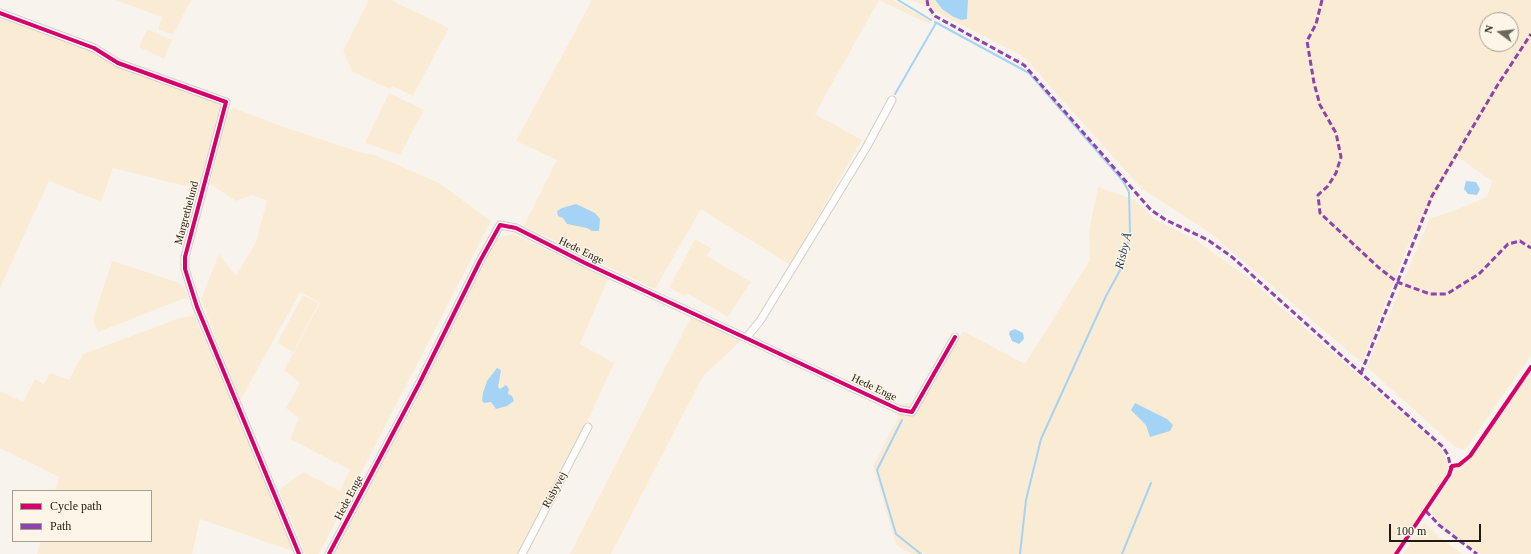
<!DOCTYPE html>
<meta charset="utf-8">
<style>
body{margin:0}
#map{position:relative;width:1531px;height:554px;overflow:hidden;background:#f8f4ed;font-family:Georgia,serif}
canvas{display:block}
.legend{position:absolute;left:12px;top:490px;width:140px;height:52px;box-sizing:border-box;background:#fdf5e8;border:1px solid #a59e91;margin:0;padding:5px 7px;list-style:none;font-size:12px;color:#211b0f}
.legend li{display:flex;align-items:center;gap:8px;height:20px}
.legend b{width:20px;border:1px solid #a59e91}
.north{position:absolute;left:1479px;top:12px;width:40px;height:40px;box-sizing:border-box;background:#fdf5e8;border:1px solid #a59e91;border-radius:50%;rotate:285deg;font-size:11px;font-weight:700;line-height:16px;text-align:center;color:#211b0f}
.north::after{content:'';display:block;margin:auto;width:14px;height:18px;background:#6c675d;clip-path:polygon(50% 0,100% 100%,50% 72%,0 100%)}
.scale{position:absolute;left:1389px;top:524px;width:92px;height:18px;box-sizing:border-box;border:2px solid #211b0f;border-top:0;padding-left:5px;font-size:12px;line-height:14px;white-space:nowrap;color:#211b0f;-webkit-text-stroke:3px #fdf5e8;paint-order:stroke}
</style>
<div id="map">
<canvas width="1531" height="554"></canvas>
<ul class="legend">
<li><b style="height:5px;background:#d6006c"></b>Cycle path</li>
<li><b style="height:5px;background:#8e44ad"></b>Path</li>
</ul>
<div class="north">N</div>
<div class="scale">100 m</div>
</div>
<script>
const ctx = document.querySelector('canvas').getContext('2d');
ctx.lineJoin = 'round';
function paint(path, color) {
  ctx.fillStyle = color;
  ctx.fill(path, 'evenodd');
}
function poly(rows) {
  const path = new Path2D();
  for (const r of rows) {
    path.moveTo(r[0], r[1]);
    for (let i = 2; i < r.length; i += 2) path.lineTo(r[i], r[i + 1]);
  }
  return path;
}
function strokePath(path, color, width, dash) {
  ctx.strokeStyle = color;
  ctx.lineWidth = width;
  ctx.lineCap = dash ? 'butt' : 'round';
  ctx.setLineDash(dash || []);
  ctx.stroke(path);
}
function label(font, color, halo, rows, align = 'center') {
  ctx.font = font + ' Georgia,serif';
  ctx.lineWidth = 3;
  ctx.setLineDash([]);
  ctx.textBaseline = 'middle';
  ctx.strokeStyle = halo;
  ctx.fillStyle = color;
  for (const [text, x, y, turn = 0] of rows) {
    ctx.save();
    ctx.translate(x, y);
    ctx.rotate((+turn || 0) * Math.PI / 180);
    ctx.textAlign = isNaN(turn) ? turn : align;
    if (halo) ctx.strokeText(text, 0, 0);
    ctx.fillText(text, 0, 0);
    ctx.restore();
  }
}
const green = poly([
 [115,0,191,0,173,35,158,29,162,17],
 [369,0,391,0,449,28,413,96,392,86,390,89,353,72,343,51],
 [592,0,893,0,931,21,929,24,879,0,815,114,862,140,790,265,701,209,655,289,524,226,557,160,516,141],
 [912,0,935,0,936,3,968,13,968,0,1531,0,1531,355,1467,447,1463,449,1455,447,1367,367,1430,218,1451,212,1487,197,1492,181,1458,157,1410,240,1362,363,1209,232,1142,189,1023,56],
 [1487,20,1511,20,1511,44,1487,44],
 [0,18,85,48,106,60,147,78,221,104,198,189,113,168,101,202,49,181,0,288],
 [147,29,172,40,164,59,139,47],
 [389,93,424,110,400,155,365,143],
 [234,108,275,124,362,153,375,155,439,183,491,221,319,554,305,554,279,490,303,472,340,491,350,470,290,439,299,418,286,408,300,383,284,370,320,303,300,292,240,401,201,299,219,254,236,276,256,242,267,201,252,195,236,201,210,184,226,118,230,110],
 [1098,187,1135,200,1154,219,1196,240,1247,277,1442,449,1448,464,1445,479,1402,541,1395,554,911,554,896,545,873,466,897,420,898,405,907,403,918,405,963,331,1025,364,1090,260,1089,231],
 [513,234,608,279,580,344,614,363,583,431,519,554,333,554,497,238],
 [695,239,711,248,707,256,751,282,728,317,687,293,685,296,669,288],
 [112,261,177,282,184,287,188,297,98,332,93,320],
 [303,295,319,303,293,352,277,343],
 [194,315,295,552,200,519,192,554,37,554,41,541,151,541,151,491,55,491,59,477,0,448,0,391,23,402,35,379,44,384,50,373,69,380,83,354,177,319],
 [691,317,742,340,703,376,611,554,570,554],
 [1531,369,1531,554,1479,554,1438,522,1432,514,1432,507,1457,469,1471,456],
 [1424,522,1439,537,1462,554,1403,554]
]);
const water = poly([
 [935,0,968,0,967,19,961,20,952,16,942,9],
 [1466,181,1476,182,1480,189,1477,195,1468,194,1464,189],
 [576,204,595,213,600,219,599,231,592,231,587,228,567,224,563,218,558,216,557,211,562,208],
 [1015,329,1023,333,1024,339,1019,344,1012,341,1009,334,1010,331],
 [497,368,501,370,498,387,500,389,506,385,509,389,508,394,512,396,514,401,507,406,496,409,491,402,484,403,482,401,483,393,487,381],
 [1135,403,1167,419,1173,425,1170,431,1150,437,1146,425,1131,410]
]);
const stream = poly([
 [898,0,931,20],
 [935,22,1029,73,1123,181,1129,192,1130,232,1124,263,1106,296,1041,439,1026,500,1020,554],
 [895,94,936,23],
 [902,420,877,470,896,534,921,554],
 [1122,554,1151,483]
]);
const minor = poly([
 [0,13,94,48,118,63,226,102,185,257,185,269,197,307,299,554],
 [746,338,760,321,866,148,892,100],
 [329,554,419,384,480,261,500,225,516,228,585,263,900,410,912,412,955,337],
 [522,554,588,427]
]);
const quiet = poly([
 [927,0,928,6,935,16,1024,65,1151,210,1166,220,1208,240,1232,257,1443,447,1448,455,1451,469],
 [1322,0,1316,24,1307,41,1314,83,1320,105,1336,133,1341,157,1336,173,1328,186,1318,195,1320,213,1378,267,1397,282,1430,294,1447,294,1461,285,1479,274,1508,244,1520,241,1531,248],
 [1361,373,1432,196,1497,86,1531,34],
 [1426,511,1439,525,1477,554]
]);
const cycleway = poly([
 [0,13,94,48,118,63,226,102,185,257,185,269,197,307,299,554],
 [329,554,419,384,480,261,500,225,516,228,585,263,900,410,912,412,955,337],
 [1396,554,1449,475,1452,466,1459,465,1470,456,1531,367]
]);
const streetNames = [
 ["Margrethelund",187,213,-75],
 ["Hede Enge",581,251,26],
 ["Hede Enge",874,388,25],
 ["Risbyvej",555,490,-62],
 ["Hede Enge",349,498,-62]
];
const waterNames = [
 ["Risby Å",1124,251,-76]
];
paint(green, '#faecd4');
paint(water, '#a5d3f5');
strokePath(stream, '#a5d3f5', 2);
strokePath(minor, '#d4cec5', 9);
strokePath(minor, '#fefdfc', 7);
strokePath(quiet, '#8e44ad', 3, [6, 3]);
strokePath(cycleway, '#d6006c', 4);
label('11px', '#211b0f', '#fdf5e8', streetNames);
label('italic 12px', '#153953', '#fdf5e8', waterNames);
</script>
